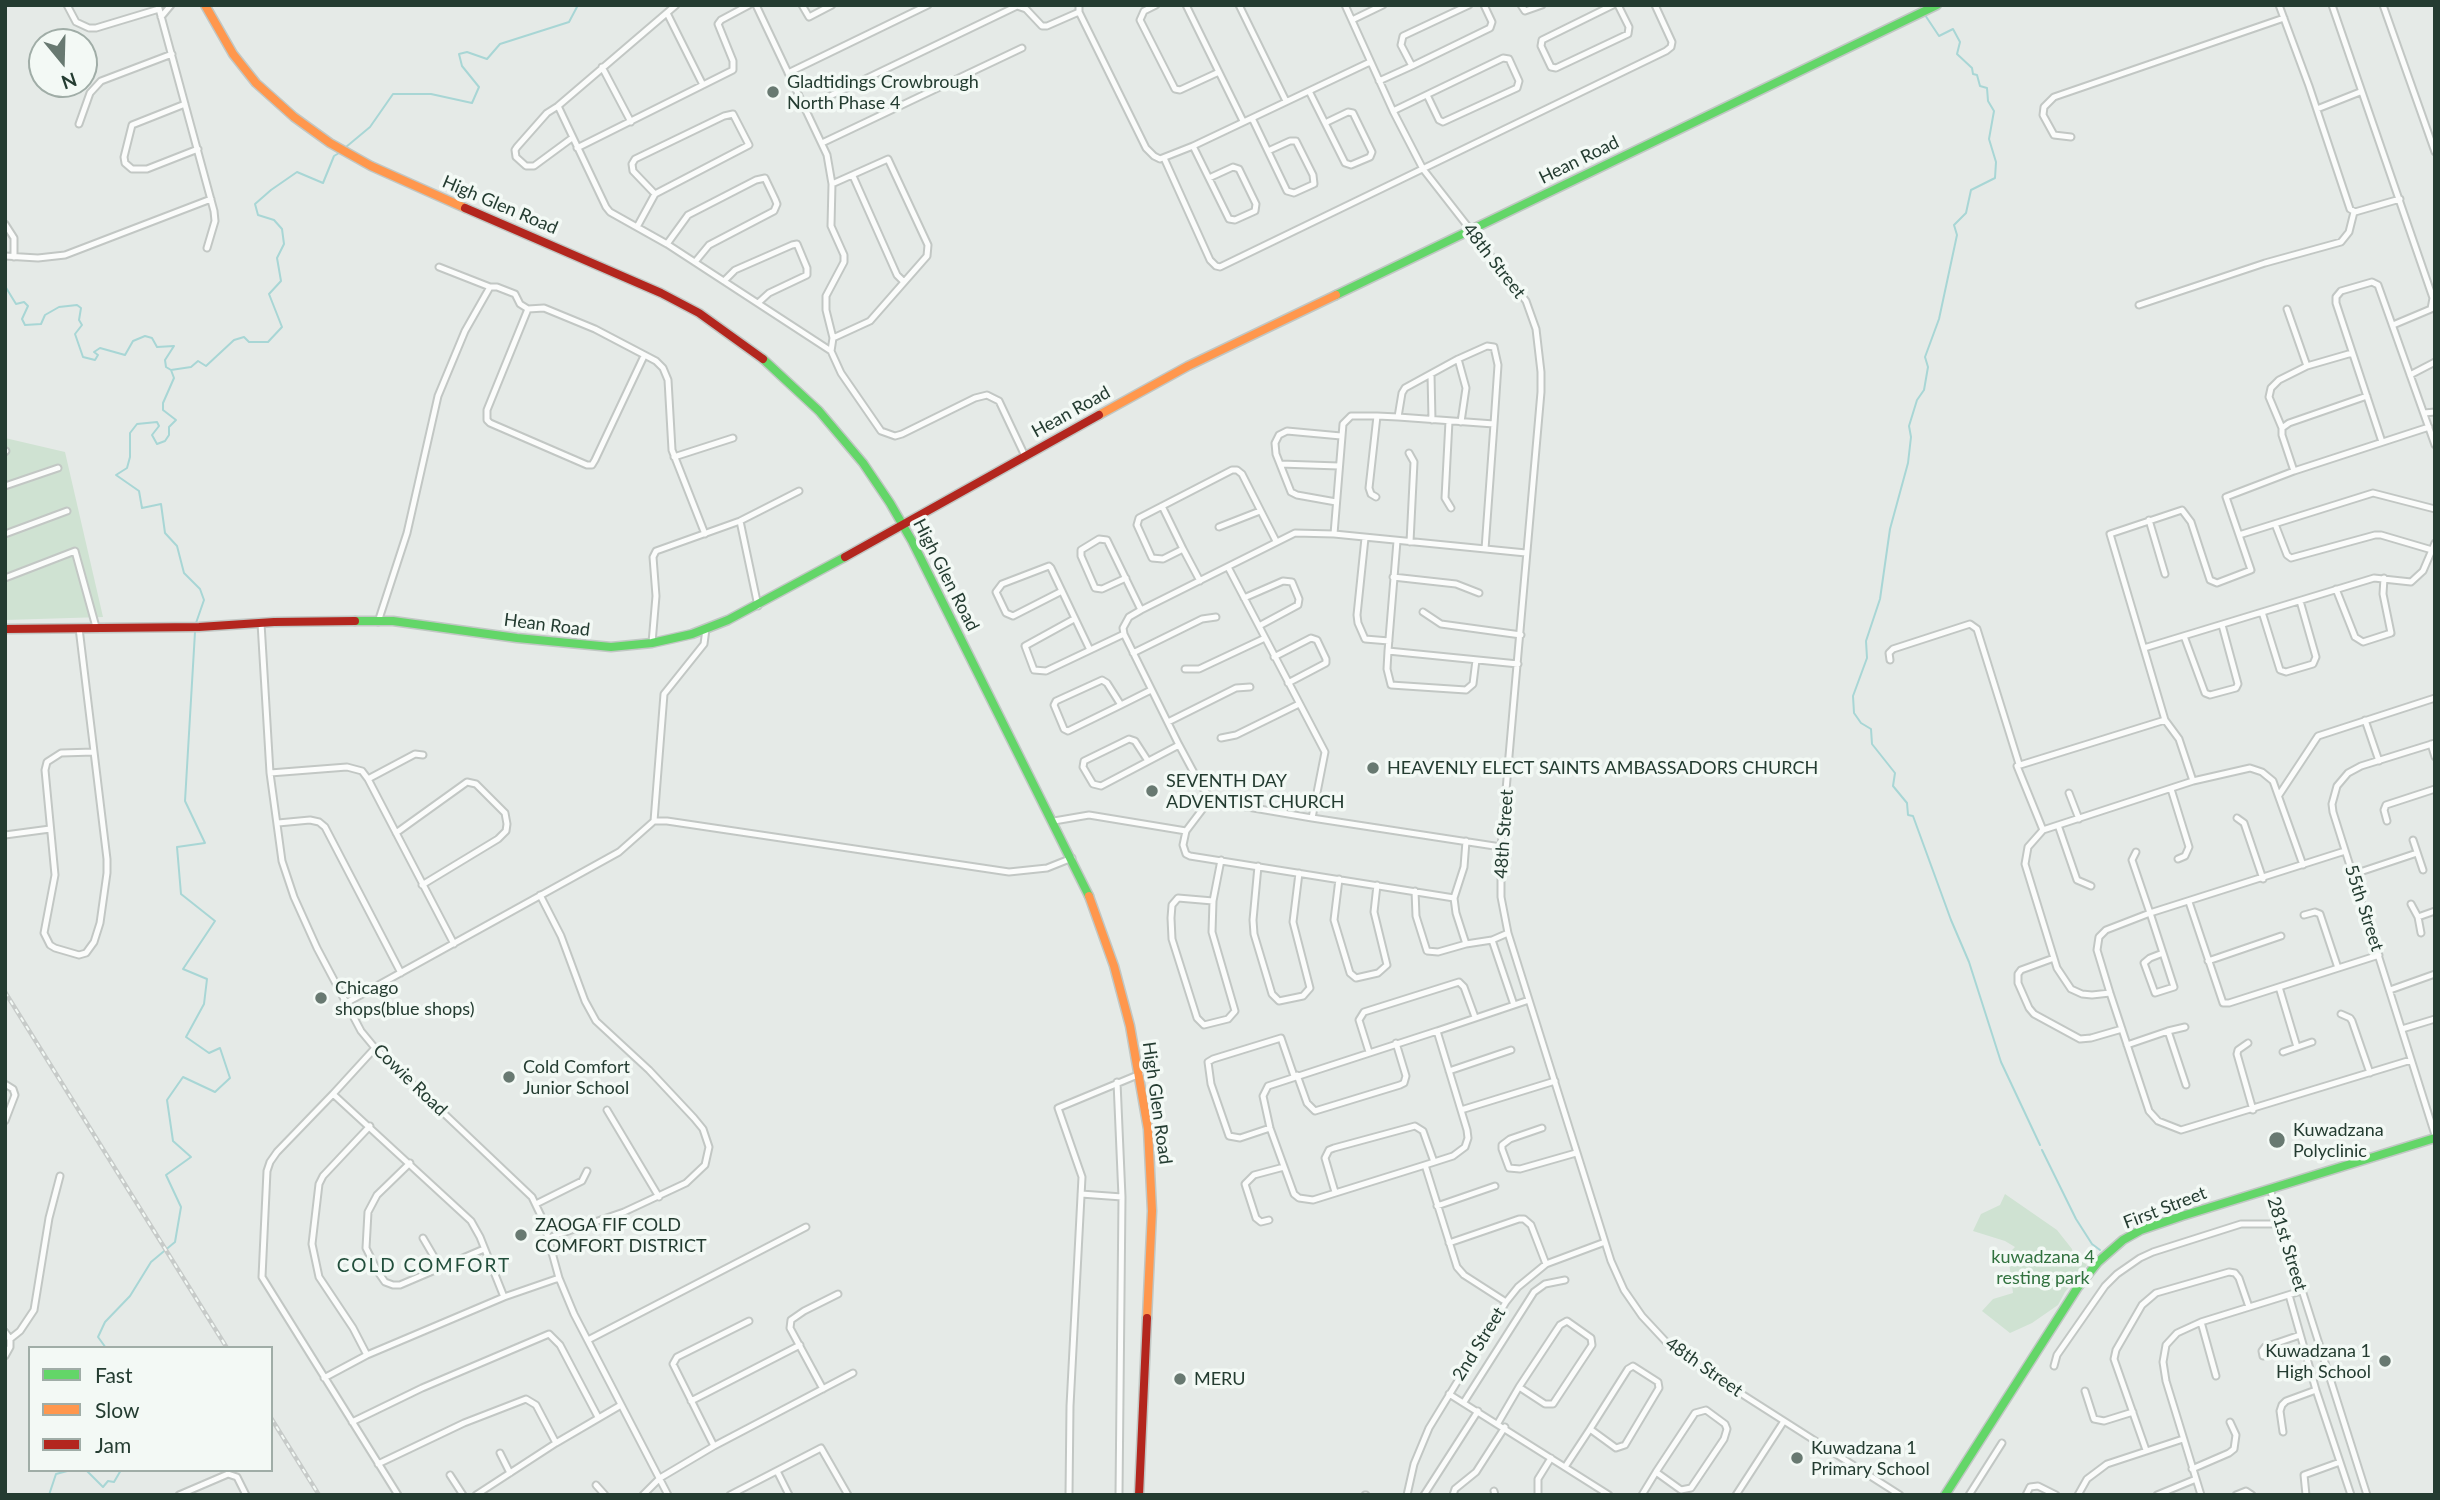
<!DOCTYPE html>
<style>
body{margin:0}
#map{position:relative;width:2440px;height:1500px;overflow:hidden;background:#e5eae7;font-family:Lato,sans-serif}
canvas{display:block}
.frame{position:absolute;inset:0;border:7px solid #243c31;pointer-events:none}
.legend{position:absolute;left:28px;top:1346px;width:245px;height:126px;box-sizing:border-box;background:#f3f9f5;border:2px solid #a0ada7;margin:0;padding:9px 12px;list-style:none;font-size:21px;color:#243c31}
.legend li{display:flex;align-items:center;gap:14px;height:35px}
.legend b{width:35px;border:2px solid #a0ada7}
.north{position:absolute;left:28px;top:28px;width:70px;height:70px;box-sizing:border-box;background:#f3f9f5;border:2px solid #a0ada7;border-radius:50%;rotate:161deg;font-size:19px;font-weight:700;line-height:28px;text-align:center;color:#243c31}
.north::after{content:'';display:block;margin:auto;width:24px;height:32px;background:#687971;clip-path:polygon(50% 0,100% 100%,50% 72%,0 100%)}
</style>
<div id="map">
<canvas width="2440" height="1500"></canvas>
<div class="frame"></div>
<ul class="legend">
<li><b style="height:9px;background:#63d668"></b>Fast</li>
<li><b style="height:9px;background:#ff974d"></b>Slow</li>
<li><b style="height:9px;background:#b3261e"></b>Jam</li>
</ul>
<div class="north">N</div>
</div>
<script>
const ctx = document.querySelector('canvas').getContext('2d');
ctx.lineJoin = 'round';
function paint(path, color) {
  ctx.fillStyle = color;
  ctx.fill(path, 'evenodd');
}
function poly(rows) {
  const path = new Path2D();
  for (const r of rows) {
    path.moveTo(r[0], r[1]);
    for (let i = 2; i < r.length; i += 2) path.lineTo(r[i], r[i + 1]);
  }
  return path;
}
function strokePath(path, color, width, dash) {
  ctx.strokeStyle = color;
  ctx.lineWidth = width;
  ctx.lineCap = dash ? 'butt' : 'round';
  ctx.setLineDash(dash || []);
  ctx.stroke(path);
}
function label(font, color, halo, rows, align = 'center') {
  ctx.font = font + ' Lato,sans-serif';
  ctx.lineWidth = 7;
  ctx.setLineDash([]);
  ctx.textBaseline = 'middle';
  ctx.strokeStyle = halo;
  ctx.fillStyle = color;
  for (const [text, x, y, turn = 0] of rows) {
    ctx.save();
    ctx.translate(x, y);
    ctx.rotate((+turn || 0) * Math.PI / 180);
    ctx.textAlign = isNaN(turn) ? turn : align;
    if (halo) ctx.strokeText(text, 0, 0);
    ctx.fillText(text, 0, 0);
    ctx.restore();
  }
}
const green = poly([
 [5,438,65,452,103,617,5,620],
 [2005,1194,2057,1230,2072,1249,2073,1255,2087,1265,2065,1292,2058,1305,2032,1323,2010,1333,1982,1311,1993,1299,2013,1293,2008,1254,2015,1247,2005,1241,1973,1231,1981,1214,2000,1205]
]);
const stream = poly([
 [1925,15,1939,36,1953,29,1960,42,1957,54,1972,68,1973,74,1977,75,1980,86,1987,88,1988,101,1994,111,1989,139,1996,162,1995,178,1971,190,1966,213,1954,225,1957,235,1939,319,1925,357,1928,367,1924,390,1917,400,1909,426,1911,437,1908,463,1890,529,1880,599,1866,641,1867,658,1853,696,1854,713,1861,723,1871,729,1872,744,1895,773,1893,786,1907,803,1908,815,1913,816,1951,920,1969,962,2001,1062,2040,1145],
 [346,147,370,127,393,94,431,94,472,103,479,87,462,66,459,54,467,52,487,59,500,44,569,22,578,5],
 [5,286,16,304,24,302,28,306,22,319,25,325,41,324,45,315,59,307,77,305,81,308,79,320,82,325,75,334,83,357,95,360,98,355,94,352,100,348,125,355,133,341,145,336,152,338,157,347,174,346,165,360,166,367,171,370,191,367,198,361,206,366,234,340,244,337,249,342,268,342,282,327,269,294,281,281,277,258,284,244,282,229,274,220,258,215,255,204,271,190,297,172,323,183,334,156,339,153],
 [171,370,174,378,163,403,163,410,176,420,169,427,169,435,165,441,157,444,152,435,159,426,157,422,137,424,130,433,130,457,127,468,116,475,139,491,142,508,161,504,165,533,177,546,184,573,200,589,204,600,196,623],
 [2042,1150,2076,1219,2092,1244,2100,1250],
 [106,1348,98,1337,105,1322,130,1296,151,1262,175,1242,181,1207,166,1175,191,1157,173,1141,167,1100,183,1077,215,1092,230,1078,220,1048,209,1053,186,1037,204,1004,207,979,183,969,215,921,181,894,177,847,205,843,185,801,195,632],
 [83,1470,87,1471,103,1487,108,1481,114,1482,121,1470],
 [49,1495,56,1474,71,1470]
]);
const street = poly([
 [67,5,76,22,89,28,96,28,159,9],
 [158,5,214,211,215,221,207,248],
 [676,5,558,106,606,207,610,212,667,244,831,351,841,373,881,431,895,436,902,434,975,398,987,395,999,401,1025,456],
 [756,5,827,155,832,184,831,226,844,255,844,262,826,296,826,310,833,338,831,351],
 [802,5,809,17,832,5],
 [1079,5,1079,12,1146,148,1154,156,1160,159,1193,146,1370,62],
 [1156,5,1144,11,1140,20,1175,89,1180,90,1219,72],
 [1186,5,1243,121],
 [1239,5,1286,101],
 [1345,5,1393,111,1423,169,1526,301,1536,329,1541,372,1541,392,1501,847,1501,897,1508,933,1611,1261,1624,1290,1642,1316,1669,1345,1701,1368,1900,1495],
 [1469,5,1403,36,1401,45,1412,66,1490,28,1492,22,1484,5],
 [1521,5,1525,11,1542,5],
 [1613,5,1542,40,1541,46,1551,67,1556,68,1628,34,1629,27,1618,5],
 [2279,5,2309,86,2350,209,2355,212,2400,199],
 [2332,5,2433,298,2431,309,2393,325],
 [2383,5,2435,152],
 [667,13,703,85],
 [161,17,171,5],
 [1352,20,1383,5],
 [602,67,631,122],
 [788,73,928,5],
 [1379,81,1412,66],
 [1309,91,1345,163,1351,165,1370,157,1372,152,1353,113,1348,112,1325,123],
 [185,104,132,125,124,157,125,163,132,169,147,169,198,149],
 [558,106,547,113,517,147,515,150,516,157,526,166,534,166,572,138],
 [805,108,1017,6,1026,9,1042,26,1047,26,1079,12],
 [2317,109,2360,92],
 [1393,111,1503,58,1509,59,1519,81,1517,88,1443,122,1439,120,1427,95],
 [1252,118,1287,191,1294,193,1314,184,1313,175,1296,141,1290,141,1268,151],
 [79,124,90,93,101,81,172,54],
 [2071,137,2054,135,2043,115,2044,107,2054,97,2284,18],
 [822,143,1022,48],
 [1193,146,1229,219,1235,220,1255,211,1256,204,1239,169,1233,167,1209,178],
 [577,148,733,70,733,61,718,24,721,20,749,5],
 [1164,158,1210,260,1216,266,1220,267,1666,51,1671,47,1672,42,1655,5],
 [853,176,897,275,904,282],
 [832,184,888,159,928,245,927,256,870,321,833,338],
 [5,224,14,238,14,257],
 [637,227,655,194,749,145,733,114,724,116,635,159,632,164,633,171,655,194],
 [667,244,688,215,756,180,765,178,775,199,777,204,774,211,709,245,695,262],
 [5,256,38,258,65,255,211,199],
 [439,267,490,287],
 [724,281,735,270,792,245,797,244,807,268,807,275,769,293,758,303],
 [2139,305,2265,263,2341,242,2349,232,2354,212],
 [528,309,487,410,487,420,490,423,587,465,592,465,595,460,644,356],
 [2287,309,2307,366,2352,353],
 [1458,359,1466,388,1461,422],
 [1431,374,1432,420],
 [2410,375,2435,362],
 [2424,413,2435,412],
 [1449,421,1445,498,1451,508],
 [2282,428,2269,397,2271,388,2279,380,2307,366],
 [2382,442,2336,303,2336,297,2341,291,2372,282,2378,285,2435,445],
 [5,452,6,451],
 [1409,453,1414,462,1410,542],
 [674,457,733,438],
 [1280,464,1339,466],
 [2294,471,2282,435,2282,428,2289,423,2367,396],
 [5,486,58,468],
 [1376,497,1371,494,1369,488,1377,416,1398,417],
 [1336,502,1297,495,1291,492,1276,454,1275,443,1279,435,1287,431,1341,436],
 [1162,506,1183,549],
 [2149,520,2165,574],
 [740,521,758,606],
 [2275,524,2287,555,2291,558,2375,535,2381,535,2432,550],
 [1219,527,1260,511],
 [5,534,67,511],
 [1334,534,1343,424,1351,416,1377,416],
 [2239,535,2373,493,2435,509],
 [1365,538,1357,615,1358,623,1365,639,1389,641],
 [1397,541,1388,651,1518,664],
 [1485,549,1494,424,1498,365,1494,347,1487,346,1458,359,1405,388,1402,393,1398,417,1494,424],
 [1228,567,1325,752,1312,818],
 [1393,577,1456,584,1479,593],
 [5,578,75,551,96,627],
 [1126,578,1102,589,1095,588,1081,556,1081,550,1099,539,1107,540,1141,610],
 [1200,581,1183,549,1163,559,1152,558,1137,525,1139,518,1232,470,1237,470,1242,474,1276,541],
 [2336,589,2355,637,2363,642,2391,633,2383,594,2384,578],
 [1062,591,1013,616,1006,613,996,592,1002,584,1049,566,1051,568,1090,650],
 [1244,598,1283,581,1292,582,1299,599,1298,605,1259,626],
 [1423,612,1441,624,1521,635],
 [2262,612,2280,670,2286,672,2313,664,2316,657,2300,601],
 [1074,619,1025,646,1034,670,1046,671,1124,634],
 [378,622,407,533,438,396,465,331,490,287,497,287,515,294,520,304,528,309,544,308,595,329,656,361,663,368,668,380,672,450,705,534],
 [261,623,270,773,282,861,294,897,317,948,361,1031,375,1048,532,1197,543,1220,559,1278,574,1314,668,1495],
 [79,628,107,859,107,873,100,923,94,942,86,953,79,955,55,948,50,945,44,933,55,875,45,770,47,762,61,753,94,752],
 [2184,636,2205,693,2210,695,2236,688,2238,684,2222,625],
 [652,643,656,596,653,557,656,551,740,521,799,491],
 [2144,648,2374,578,2411,582,2423,571,2435,543],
 [1388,651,1387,669,1391,685,1466,690,1473,684,1476,660],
 [1133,653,1202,619,1216,617],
 [1274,657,1311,638,1317,640,1326,659,1326,663,1288,683],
 [1890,660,1889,653,1893,649,1970,624,1977,629,2019,764],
 [1185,669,1199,669,1265,638],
 [1121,705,1107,683,1102,680,1056,701,1054,705,1064,729,1068,731,1121,705,1151,690],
 [2365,720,2379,761],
 [1168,722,1236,688,1250,687],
 [1221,738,1236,735,1299,704],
 [2435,743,2361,766,2348,773,2337,786,2332,804,2333,812,2435,1135],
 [2431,744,2435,757],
 [1148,761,1135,741,1129,739,1084,761,1083,767,1093,784,1101,786,1179,745],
 [270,773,347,767,362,771,368,779,454,944],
 [368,779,415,754,423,755],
 [2193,781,2179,739,2165,720,2110,534,2182,510,2191,522,2210,580,2217,583,2251,570,2226,497,2294,471,2429,427],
 [2171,789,2189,847,2185,856,2178,859],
 [2069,793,2079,819],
 [2279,795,2318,736,2435,698],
 [2237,818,2244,823,2263,879],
 [654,821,664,694,704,644,706,629],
 [1054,821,1089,815,1186,831,1211,798],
 [2387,821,2384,810,2386,805,2435,789],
 [278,823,310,820,319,822,325,827,401,973],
 [2058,825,2077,880,2091,886],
 [2043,830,2017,766,2165,720],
 [1186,831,1183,845,1186,854,1190,856,1454,898],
 [396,833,467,782,476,784,505,813,507,824,506,831,498,839,422,885],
 [5,835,50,829],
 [2413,840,2423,870],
 [1466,841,1464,867,1454,898,1456,913,1466,944,1492,940,1508,933],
 [1501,847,1312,818,1230,804,1211,798,1201,786,1179,745,1124,634,1123,628,1129,617,1141,610,1295,533,1334,534,1526,553],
 [2345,851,2150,913,2106,930,2099,937,2097,950,2110,993,2149,1111,2158,1121,2181,1130,2411,1060],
 [2136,852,2132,860,2150,913,2163,953,2174,987,2155,993,2144,963,2150,958,2163,953],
 [1258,866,1253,920,1254,934,1272,994,1279,1001,1303,996,1310,988,1293,922,1299,873],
 [2354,874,2417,853],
 [1339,879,1334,920,1350,973,1356,978,1378,973,1387,965,1374,912,1377,885],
 [1415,891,1416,916,1427,951,1438,952,1466,944],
 [540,895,561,936,585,1001,596,1021,649,1070,694,1118,703,1129,709,1147,705,1165,686,1183,624,1212,548,1238],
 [1213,901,1178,898,1172,905,1171,918,1172,939,1197,1018,1204,1025,1228,1019,1235,1011,1212,932,1213,901,1221,860],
 [2189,902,2223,1003,2229,1003,2379,955],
 [2411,904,2418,917,2421,933],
 [2304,915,2315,912,2320,914,2338,968],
 [2418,917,2435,911],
 [1492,940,1514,1005],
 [2054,958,2021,970,2018,974,2018,983,2029,1008,2034,1014,2080,1039,2091,1038,2122,1029],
 [2208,961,2281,936],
 [2279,987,2297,1047],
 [2390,990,2435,974],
 [2110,993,2092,995,2082,994,2071,989,2057,968,2025,864,2028,847,2043,830,2193,781,2250,768,2262,772,2273,781,2303,865],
 [346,1003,619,852,654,821,667,821,1009,872,1047,868,1072,858],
 [2341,1014,2350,1018,2352,1021,2370,1073],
 [2402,1029,2435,1019],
 [1437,1031,1467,1130,1468,1138,1465,1147,1453,1156,1425,1165,1313,1200,1299,1198,1294,1194,1270,1128,1263,1096,1268,1086,1437,1031],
 [1437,1031,1529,1000],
 [2168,1031,2185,1027],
 [2248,1043,2238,1050,2237,1054,2253,1110],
 [2127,1045,2168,1031,2186,1085],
 [375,1048,333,1094,471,1221,480,1237,504,1297],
 [1369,1052,1359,1020,1364,1012,1459,982,1464,987,1475,1017],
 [2283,1052,2312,1042],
 [1449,1071,1511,1050],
 [1297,1075,1307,1103,1315,1111,1400,1085,1404,1083,1406,1076,1396,1043],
 [1117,1082,1122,1197,1119,1495],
 [5,1084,13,1089,15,1095,5,1121],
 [333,1094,277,1152,270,1162,267,1171,262,1277,398,1495],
 [607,1110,659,1197],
 [1461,1110,1555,1081],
 [1270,1128,1240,1138,1229,1136,1211,1084,1208,1062,1213,1059,1281,1038,1294,1076],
 [1542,1128,1510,1139,1502,1145,1502,1149,1509,1168,1520,1169,1576,1153],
 [410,1163,377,1195,368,1212,366,1248,378,1272,385,1282,393,1285,400,1285,484,1249],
 [1425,1165,1457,1267,1464,1275,1506,1302],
 [2270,1189,2367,1495],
 [1335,1192,1325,1158,1329,1150,1334,1148,1415,1126,1423,1131,1434,1162],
 [1081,1194,1122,1197],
 [536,1204,582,1181,587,1171],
 [1437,1206,1495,1186],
 [1269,1220,1261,1222,1256,1218,1245,1184,1254,1175,1284,1167],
 [423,1238,440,1267],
 [1449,1243,1519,1219,1524,1219,1531,1225,1546,1264],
 [2289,1295,2316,1390,2351,1495],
 [2201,1322,2216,1376],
 [5,1332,10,1339,10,1347,5,1356],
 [10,1339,20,1331,34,1310,49,1218,60,1176],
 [588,1340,806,1227],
 [367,1355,353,1328,319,1277,312,1244,319,1184,323,1176,370,1126],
 [2263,1356,2262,1351,2265,1347,2300,1335],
 [2054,1366,2057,1355,2105,1286,2117,1274,2140,1258,2153,1252,2241,1224,2281,1224],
 [324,1378,367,1355,412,1336,504,1297,559,1278],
 [823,1389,790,1328,791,1320,804,1311,838,1294],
 [2085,1391,2094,1419,2104,1421,2133,1412],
 [1449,1394,1609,1495],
 [691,1401,800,1345],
 [1464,1402,1534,1292,1545,1284,1565,1280],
 [352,1422,422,1388,549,1334,560,1345,598,1417],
 [1498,1423,1519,1387,1560,1325,1567,1321,1591,1338,1592,1345,1553,1404,1545,1404,1519,1387],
 [2283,1432,2280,1411,2282,1405,2286,1401,2316,1390],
 [714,1446,673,1364,677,1357,749,1321],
 [2146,1450,2114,1359,2116,1350,2142,1305,2156,1293,2229,1272,2235,1273,2239,1278,2249,1307],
 [500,1453,510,1473],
 [378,1464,464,1423,526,1399,536,1405,556,1443],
 [1565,1467,1590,1429,1616,1448,1625,1445,1659,1388,1658,1382,1633,1366,1628,1369,1590,1429],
 [2192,1469,2229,1453,2234,1449,2236,1435,2230,1422],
 [777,1471,789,1495],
 [450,1475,463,1495],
 [596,1485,605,1495],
 [1494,1491,1495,1495],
 [179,1495,228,1474,237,1477,246,1495],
 [476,1495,556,1443,621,1405],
 [643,1495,660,1478,714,1446,853,1373],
 [730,1495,821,1448,848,1495],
 [1069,1495,1070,1406,1082,1177,1058,1108,1140,1074],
 [1365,1495,1366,1495],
 [1407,1495,1414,1464,1429,1428,1506,1302,1518,1287,1546,1264,1605,1242],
 [1424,1495,1478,1411],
 [1453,1495,1455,1489,1476,1472,1505,1427],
 [1538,1495,1538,1479,1551,1458],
 [1642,1495,1656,1472,1695,1413,1706,1410,1725,1424,1727,1429,1724,1439,1691,1488,1681,1490,1656,1472],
 [1736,1495,1784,1421],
 [1969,1495,2002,1443],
 [2026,1495,2030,1487,2038,1486,2056,1495],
 [2078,1495,2087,1479,2107,1464,2183,1439],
 [2157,1495,2196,1479],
 [2201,1495,2166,1381,2163,1362,2166,1345,2177,1333,2201,1322,2301,1291],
 [2236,1495,2246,1491,2252,1495],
 [2306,1495,2304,1475,2340,1462]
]);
const fast = poly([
 [1336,295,1937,5],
 [763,359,819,411,863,463,890,503,912,541,1089,896],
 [355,621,393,621,517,638,611,647,652,643,692,634,728,620,845,557],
 [1945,1495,2078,1287,2098,1262,2123,1240,2141,1230,2182,1216,2435,1138]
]);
const slow = poly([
 [205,5,233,54,256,83,294,117,330,143,371,166,465,208],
 [1099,415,1188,366,1336,295],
 [1089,896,1114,966,1130,1026,1148,1129,1152,1211,1147,1318]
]);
const jam = poly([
 [465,208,661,293,699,313,763,359],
 [845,557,1099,415],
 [5,629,199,627,274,622,355,621],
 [1139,1495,1147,1318]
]);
const rail = poly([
 [5,992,227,1348],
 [271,1418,319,1495]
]);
const markers = [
 [773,92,7,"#687971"],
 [1373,768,7,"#687971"],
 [1152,791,7,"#687971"],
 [321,998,7,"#687971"],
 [509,1077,7,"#687971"],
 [2277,1140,9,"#687971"],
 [521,1235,7,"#687971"],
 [2385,1361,7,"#687971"],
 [1180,1379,7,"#687971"],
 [1797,1458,7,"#687971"]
];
const poiNames = [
 ["Gladtidings Crowbrough",787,82],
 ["North Phase 4",787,103],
 ["HEAVENLY ELECT SAINTS AMBASSADORS CHURCH",1387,768],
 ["SEVENTH DAY",1166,781],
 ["ADVENTIST CHURCH",1166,802],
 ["Chicago",335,988],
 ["shops(blue shops)",335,1009],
 ["Cold Comfort",523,1067],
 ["Junior School",523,1088],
 ["Kuwadzana",2293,1130],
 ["Polyclinic",2293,1151],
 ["ZAOGA FIF COLD",535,1225],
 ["COMFORT DISTRICT",535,1246],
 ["Kuwadzana 1",2371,1351,"right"],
 ["High School",2371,1372,"right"],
 ["MERU",1194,1379],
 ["Kuwadzana 1",1811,1448],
 ["Primary School",1811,1469]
];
const streetNames = [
 ["Hean Road",1579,160,-26],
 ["High Glen Road",500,205,23],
 ["48th Street",1494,261,52],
 ["Hean Road",1071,412,-29],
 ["High Glen Road",946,575,63],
 ["Hean Road",547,625,7],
 ["48th Street",1504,834,-86],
 ["55th Street",2364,908,72],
 ["Cowie Road",410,1080,44],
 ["High Glen Road",1157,1103,82],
 ["First Street",2165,1208,-21],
 ["281st Street",2287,1244,73],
 ["2nd Street",1479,1344,-58],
 ["48th Street",1704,1367,35]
];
const parkNames = [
 ["kuwadzana 4",2043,1257],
 ["resting park",2043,1278]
];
const neighbourhoodNames = [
 ["COLD COMFORT",424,1266]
];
paint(green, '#cfe2d2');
strokePath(stream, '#a8d6d5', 2);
strokePath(street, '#c2c7c4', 9);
strokePath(fast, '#c1c7c4', 11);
strokePath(slow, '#c1c7c4', 11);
strokePath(jam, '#c1c7c4', 11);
strokePath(street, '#fbfcfb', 5);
strokePath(fast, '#63d668', 8);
strokePath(slow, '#ff974d', 8);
strokePath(jam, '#b3261e', 8);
strokePath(rail, '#c7cbc9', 4.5);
strokePath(rail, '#f3f9f5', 2, [5]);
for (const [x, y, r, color] of markers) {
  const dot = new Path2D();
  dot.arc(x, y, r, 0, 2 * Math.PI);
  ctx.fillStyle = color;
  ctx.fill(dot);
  strokePath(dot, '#f3f9f5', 2.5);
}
label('18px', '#243c31', '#f3f9f5', poiNames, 'left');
label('18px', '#243c31', '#f3f9f5', streetNames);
label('18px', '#30713e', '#f3f9f5', parkNames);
ctx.letterSpacing = '2px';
label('19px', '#214e3b', '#f3f9f5', neighbourhoodNames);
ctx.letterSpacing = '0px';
</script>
